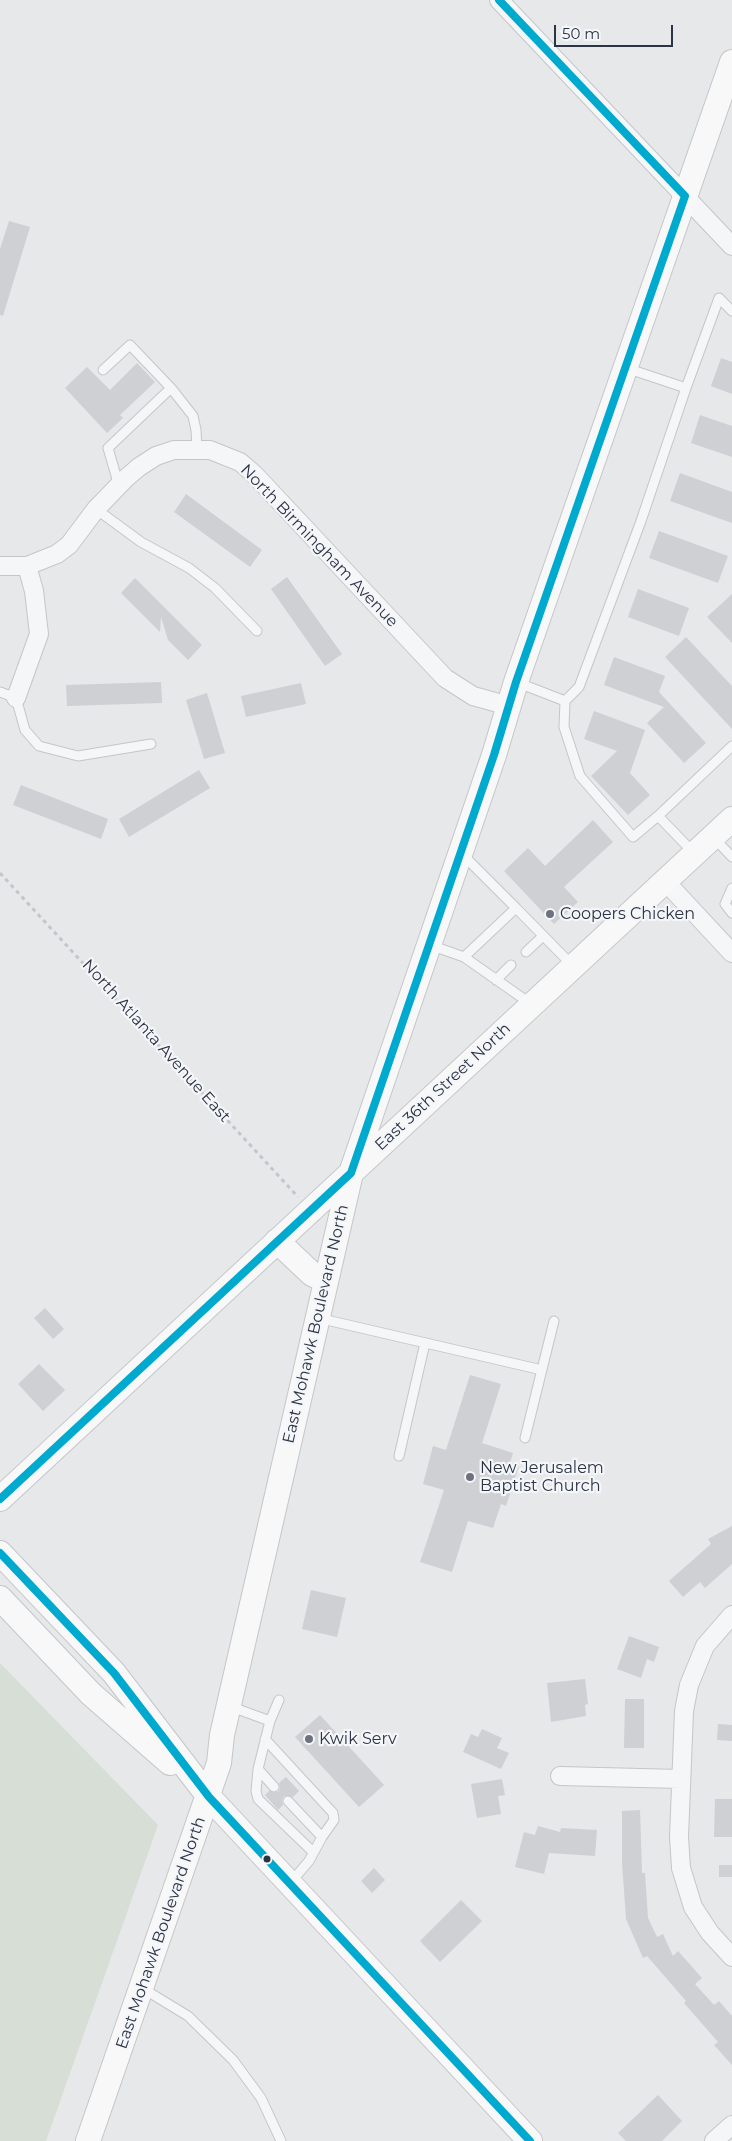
<!DOCTYPE html>
<style>
body{margin:0}
#map{position:relative;width:732px;height:2141px;overflow:hidden;background:#e6e8ea;font-family:Montserrat,sans-serif}
canvas{display:block}
.scale{position:absolute;left:554px;top:25px;width:119px;height:22px;box-sizing:border-box;border:2px solid #2b3445;border-top:0;padding-left:6px;font-size:15px;line-height:18px;white-space:nowrap;color:#2b3445;-webkit-text-stroke:4px #f4f6f9;paint-order:stroke}
</style>
<div id="map">
<canvas width="732" height="2141"></canvas>
<div class="scale">50 m</div>
</div>
<script>
const ctx = document.querySelector('canvas').getContext('2d');
ctx.lineJoin = 'round';
function paint(path, color) {
  ctx.fillStyle = color;
  ctx.fill(path, 'evenodd');
}
function poly(rows) {
  const path = new Path2D();
  for (const r of rows) {
    path.moveTo(r[0], r[1]);
    for (let i = 2; i < r.length; i += 2) path.lineTo(r[i], r[i + 1]);
  }
  return path;
}
function strokePath(path, color, width, dash) {
  ctx.strokeStyle = color;
  ctx.lineWidth = width;
  ctx.lineCap = dash ? 'butt' : 'round';
  ctx.setLineDash(dash || []);
  ctx.stroke(path);
}
function label(font, color, halo, rows, align = 'center') {
  ctx.font = font + ' Montserrat,sans-serif';
  ctx.lineWidth = 4.5;
  ctx.setLineDash([]);
  ctx.textBaseline = 'middle';
  ctx.strokeStyle = halo;
  ctx.fillStyle = color;
  for (const [text, x, y, turn = 0] of rows) {
    ctx.save();
    ctx.translate(x, y);
    ctx.rotate((+turn || 0) * Math.PI / 180);
    ctx.textAlign = isNaN(turn) ? turn : align;
    if (halo) ctx.strokeText(text, 0, 0);
    ctx.fillText(text, 0, 0);
    ctx.restore();
  }
}
const green = poly([
 [0,1663,158,1825,46,2141,0,2141]
]);
const building = poly([
 [9,221,30,227,3,316,0,315,0,249],
 [721,358,732,362,732,394,711,386],
 [137,363,155,382,120,415,123,418,107,433,65,388,87,367,110,390],
 [700,415,732,426,732,457,691,443],
 [680,473,732,492,732,523,670,501],
 [186,494,262,550,250,567,174,512],
 [659,531,728,556,718,583,649,558],
 [287,577,342,654,325,666,271,589],
 [135,578,202,645,188,660,168,640,161,617,160,632,121,593],
 [638,589,689,608,679,636,628,617],
 [732,594,732,643,707,617],
 [686,637,732,686,732,729,665,657],
 [614,657,665,676,659,692,706,743,684,763,647,723,664,707,604,685],
 [161,682,162,703,67,706,66,685],
 [301,683,306,704,246,717,241,696],
 [207,693,225,753,204,759,186,700],
 [594,711,645,730,630,773,650,795,628,815,591,776,617,751,584,739],
 [199,770,210,788,129,837,119,819],
 [21,785,108,819,101,839,13,805],
 [593,820,613,842,564,887,578,902,554,924,504,871,528,848,545,866],
 [45,1308,64,1329,53,1339,34,1318],
 [39,1364,65,1390,43,1411,18,1384],
 [470,1375,501,1384,482,1443,513,1453,510,1463,519,1466,506,1506,501,1504,493,1528,468,1521,452,1572,420,1562,444,1490,423,1484,433,1446,446,1450],
 [732,1526,732,1564,705,1588,700,1582,683,1597,669,1581,711,1544,708,1539],
 [311,1590,346,1598,337,1637,302,1629],
 [629,1636,659,1647,654,1662,647,1659,641,1678,617,1669],
 [585,1679,588,1704,585,1705,586,1716,551,1722,547,1683],
 [625,1699,644,1699,644,1748,624,1748],
 [320,1715,384,1785,359,1807,295,1737],
 [718,1724,732,1725,732,1741,717,1740],
 [482,1729,502,1738,497,1748,509,1753,501,1769,463,1752,471,1734,478,1737],
 [286,1777,299,1791,293,1797,284,1796,282,1800,283,1805,278,1810,265,1795,269,1791,278,1792,280,1788,279,1783],
 [502,1779,505,1795,498,1796,501,1814,477,1818,471,1784],
 [715,1799,732,1799,732,1837,714,1837],
 [640,1810,642,1873,645,1873,648,1918,657,1937,663,1934,673,1956,678,1951,702,1978,695,1984,714,2005,719,2001,732,2016,732,2065,714,2045,718,2042,684,2003,686,2001,647,1956,643,1958,626,1919,622,1863,622,1811],
 [538,1826,560,1832,561,1828,597,1830,595,1856,549,1853,544,1874,515,1867,524,1832,535,1835],
 [719,1865,732,1865,732,1877,719,1877],
 [374,1868,385,1880,372,1893,361,1881],
 [461,1900,482,1921,440,1962,420,1941],
 [658,2095,682,2121,662,2141,626,2141,618,2133]
]);
const path = poly([
 [0,873,298,1197]
]);
const lane = poly([
 [103,370,130,345,171,388],
 [686,388,719,298,732,311],
 [119,486,108,448,171,388,193,416,196,430,197,449],
 [96,509,141,542,189,568,215,588,257,631],
 [516,682,565,701,579,687,641,521,686,388,626,368],
 [0,692,16,698,25,730,39,746,78,756,151,744],
 [565,701,564,727,580,776,633,837,658,816],
 [713,837,732,857],
 [693,852,658,816,732,746],
 [463,855,516,908],
 [732,888,725,904,732,913],
 [430,945,464,957,516,908,573,966],
 [526,952,543,936],
 [464,957,531,1004],
 [496,980,511,965],
 [318,1318,542,1370],
 [525,1438,554,1321],
 [399,1456,425,1343],
 [229,1706,270,1721,279,1700],
 [270,1721,258,1769,274,1787],
 [265,1739,333,1813,334,1820,322,1837],
 [258,1769,256,1791,258,1799,312,1851],
 [288,1801,322,1837,309,1861,291,1882],
 [142,1988,188,2016,233,2060,261,2098,281,2141]
]);
const street = poly([
 [499,0,732,246],
 [0,566,27,566,57,554,69,545,96,509,125,479,139,467,156,456,174,450,210,450,240,462,254,474,445,678,473,696,509,706],
 [16,698,39,634,34,591,27,566],
 [665,881,732,953],
 [732,1615,705,1646,689,1685,684,1711,679,1837,681,1868,693,1907,710,1933,732,1957],
 [560,1776,681,1779],
 [714,2141,732,2125]
]);
const secondary = poly([
 [277,1241,312,1274,326,1281],
 [0,1499,732,819],
 [0,1553,114,1673,209,1797,530,2141],
 [0,1598,91,1694,170,1763],
 [88,2141,219,1763,222,1735,351,1173,494,755,516,682,732,62]
]);
const bus1 = poly([
 [0,1499,351,1173,494,755,516,682,685,196,499,0],
 [0,1553,114,1673,209,1797,530,2141]
]);
const markers = [
 [550,914,5,"#6c737f"],
 [470,1477,5,"#6c737f"],
 [309,1739,5,"#6c737f"],
 [267,1859,4.5,"#2b3445"]
];
const streetNames = [
 ["North Birmingham Avenue",319,546,46],
 ["North Atlanta Avenue East",156,1041,48],
 ["East 36th Street North",443,1087,-43],
 ["East Mohawk Boulevard North",316,1324,-77],
 ["East Mohawk Boulevard North",161,1933,-71]
];
const poiNames = [
 ["Coopers Chicken",560,914],
 ["New Jerusalem",480,1468],
 ["Baptist Church",480,1486],
 ["Kwik Serv",319,1739]
];
paint(green, '#d6ded6');
paint(building, '#ced0d3');
strokePath(lane, '#c4c6c8', 11);
strokePath(street, '#c4c6c8', 20);
strokePath(secondary, '#c4c6c8', 26);
strokePath(path, '#c5c6ca', 3, [4, 4]);
strokePath(lane, '#f5f6f7', 9);
strokePath(street, '#f5f6f7', 18);
strokePath(secondary, '#f8f8f8', 24);
strokePath(bus1, '#00a9ce', 8);
for (const [x, y, r, color] of markers) {
  const dot = new Path2D();
  dot.arc(x, y, r, 0, 2 * Math.PI);
  ctx.fillStyle = color;
  ctx.fill(dot);
  strokePath(dot, '#f4f6f9', 2);
}
label('16px', '#2b3445', '#f4f6f9', streetNames);
label('16px', '#2b3445', '#f4f6f9', poiNames, 'left');
</script>
